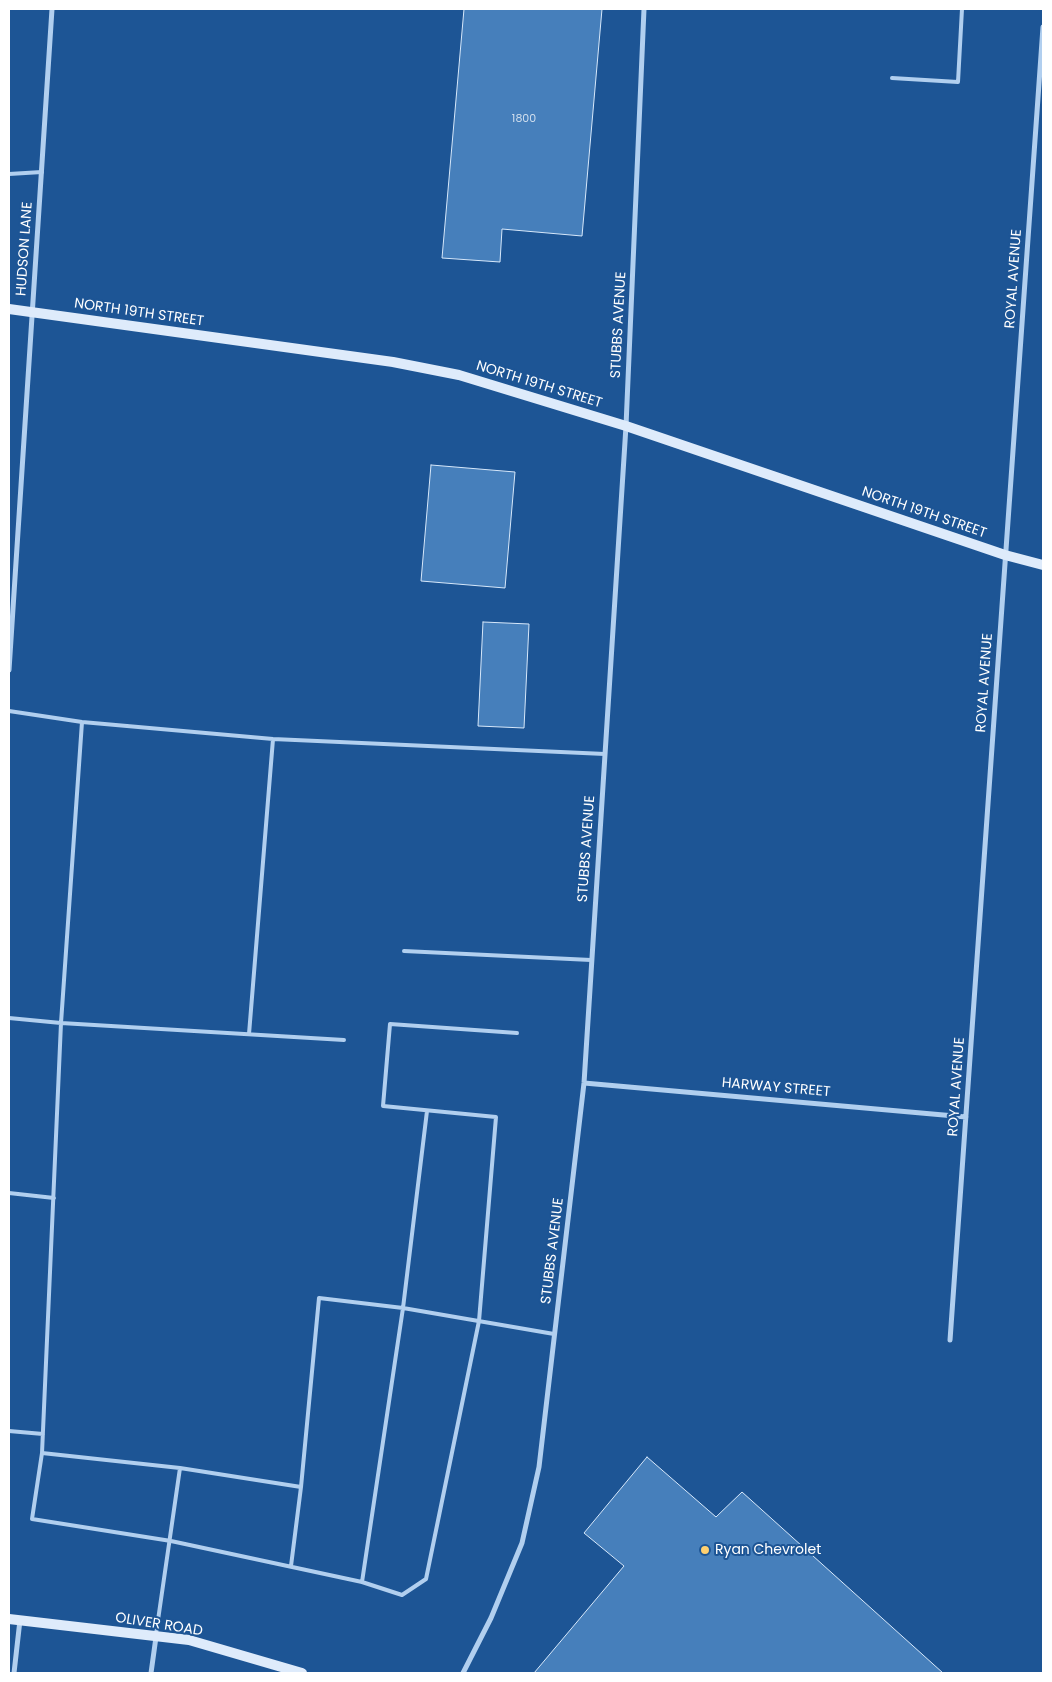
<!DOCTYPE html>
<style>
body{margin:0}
#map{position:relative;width:1052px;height:1682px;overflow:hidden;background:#1d5595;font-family:Poppins,sans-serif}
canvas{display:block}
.frame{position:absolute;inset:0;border:10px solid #fff;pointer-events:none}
</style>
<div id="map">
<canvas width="1052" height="1682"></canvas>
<div class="frame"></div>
</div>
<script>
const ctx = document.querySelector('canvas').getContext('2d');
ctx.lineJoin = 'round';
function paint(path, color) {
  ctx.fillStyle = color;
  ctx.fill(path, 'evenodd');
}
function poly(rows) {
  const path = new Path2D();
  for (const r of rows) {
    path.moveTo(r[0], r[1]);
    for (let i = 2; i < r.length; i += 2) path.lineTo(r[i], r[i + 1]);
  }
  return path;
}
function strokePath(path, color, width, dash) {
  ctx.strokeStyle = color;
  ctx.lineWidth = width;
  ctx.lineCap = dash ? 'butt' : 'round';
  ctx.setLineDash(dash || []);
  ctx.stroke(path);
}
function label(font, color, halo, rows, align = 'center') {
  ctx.font = font + ' Poppins,sans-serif';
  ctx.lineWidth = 4;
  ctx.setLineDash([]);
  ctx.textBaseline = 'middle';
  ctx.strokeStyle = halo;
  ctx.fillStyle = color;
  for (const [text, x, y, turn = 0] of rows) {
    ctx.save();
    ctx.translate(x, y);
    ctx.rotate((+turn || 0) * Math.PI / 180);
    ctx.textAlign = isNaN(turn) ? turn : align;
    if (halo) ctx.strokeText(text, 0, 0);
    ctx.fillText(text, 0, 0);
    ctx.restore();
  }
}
const building = poly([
 [464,9,602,9,582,236,502,229,500,262,442,258,464,9],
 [431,465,515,472,505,588,421,581,431,465],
 [483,622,529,624,524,728,478,726,483,622],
 [647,1457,716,1517,742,1492,943,1673,534,1673,624,1566,584,1533,647,1457]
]);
const lane = poly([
 [892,78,958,82,962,9],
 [9,174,42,172],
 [9,711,82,722,273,739,605,754],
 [82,722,61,1023,344,1040],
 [404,951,591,960],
 [9,1018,61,1023,42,1453,180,1468,156,1634],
 [249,1034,273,739],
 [427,1111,403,1308,362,1582,402,1595,426,1579,479,1321,496,1117,383,1106,390,1024,517,1033],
 [9,1193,54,1198],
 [9,1431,43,1434],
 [42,1453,32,1519,171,1541,362,1582],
 [180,1468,301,1487,319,1298,403,1308,554,1334],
 [291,1566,301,1487]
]);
const street = poly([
 [9,670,52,9],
 [584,1083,966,1117],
 [950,1340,1043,27],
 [14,1673,20,1620],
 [151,1673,156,1637],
 [463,1673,491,1618,522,1543,539,1467,584,1083,626,426,644,9]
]);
const secondary = poly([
 [9,309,393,362,459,375,626,426,1005,555,1043,565],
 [9,1619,189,1640,302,1673]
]);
const markers = [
 [705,1550,5,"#fed070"]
];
const numberNames = [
 ["1800",524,119]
];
const streetNames = [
 ["HUDSON LANE",25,249,-86],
 ["ROYAL AVENUE",1014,279,-86],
 ["NORTH 19TH STREET",139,313,8],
 ["STUBBS AVENUE",619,325,-87],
 ["NORTH 19TH STREET",539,385,17],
 ["NORTH 19TH STREET",924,513,19],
 ["ROYAL AVENUE",985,683,-86],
 ["STUBBS AVENUE",587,849,-86],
 ["ROYAL AVENUE",957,1087,-86],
 ["HARWAY STREET",776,1088,5],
 ["STUBBS AVENUE",553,1251,-83],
 ["OLIVER ROAD",159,1625,9]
];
const poiNames = [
 ["Ryan Chevrolet",715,1550]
];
paint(building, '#467fbb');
strokePath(building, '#d7e8fa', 1);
strokePath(lane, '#b1cfef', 4);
strokePath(street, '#b1cfef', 5);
strokePath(secondary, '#deebfb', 10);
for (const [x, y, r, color] of markers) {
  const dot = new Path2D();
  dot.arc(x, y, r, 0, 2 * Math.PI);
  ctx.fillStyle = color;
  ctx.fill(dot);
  strokePath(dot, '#1d5595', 2);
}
label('11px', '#d1dfee', null, numberNames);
label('14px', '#fff', '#1d5595', streetNames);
label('14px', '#fff', '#1d5595', poiNames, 'left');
</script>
